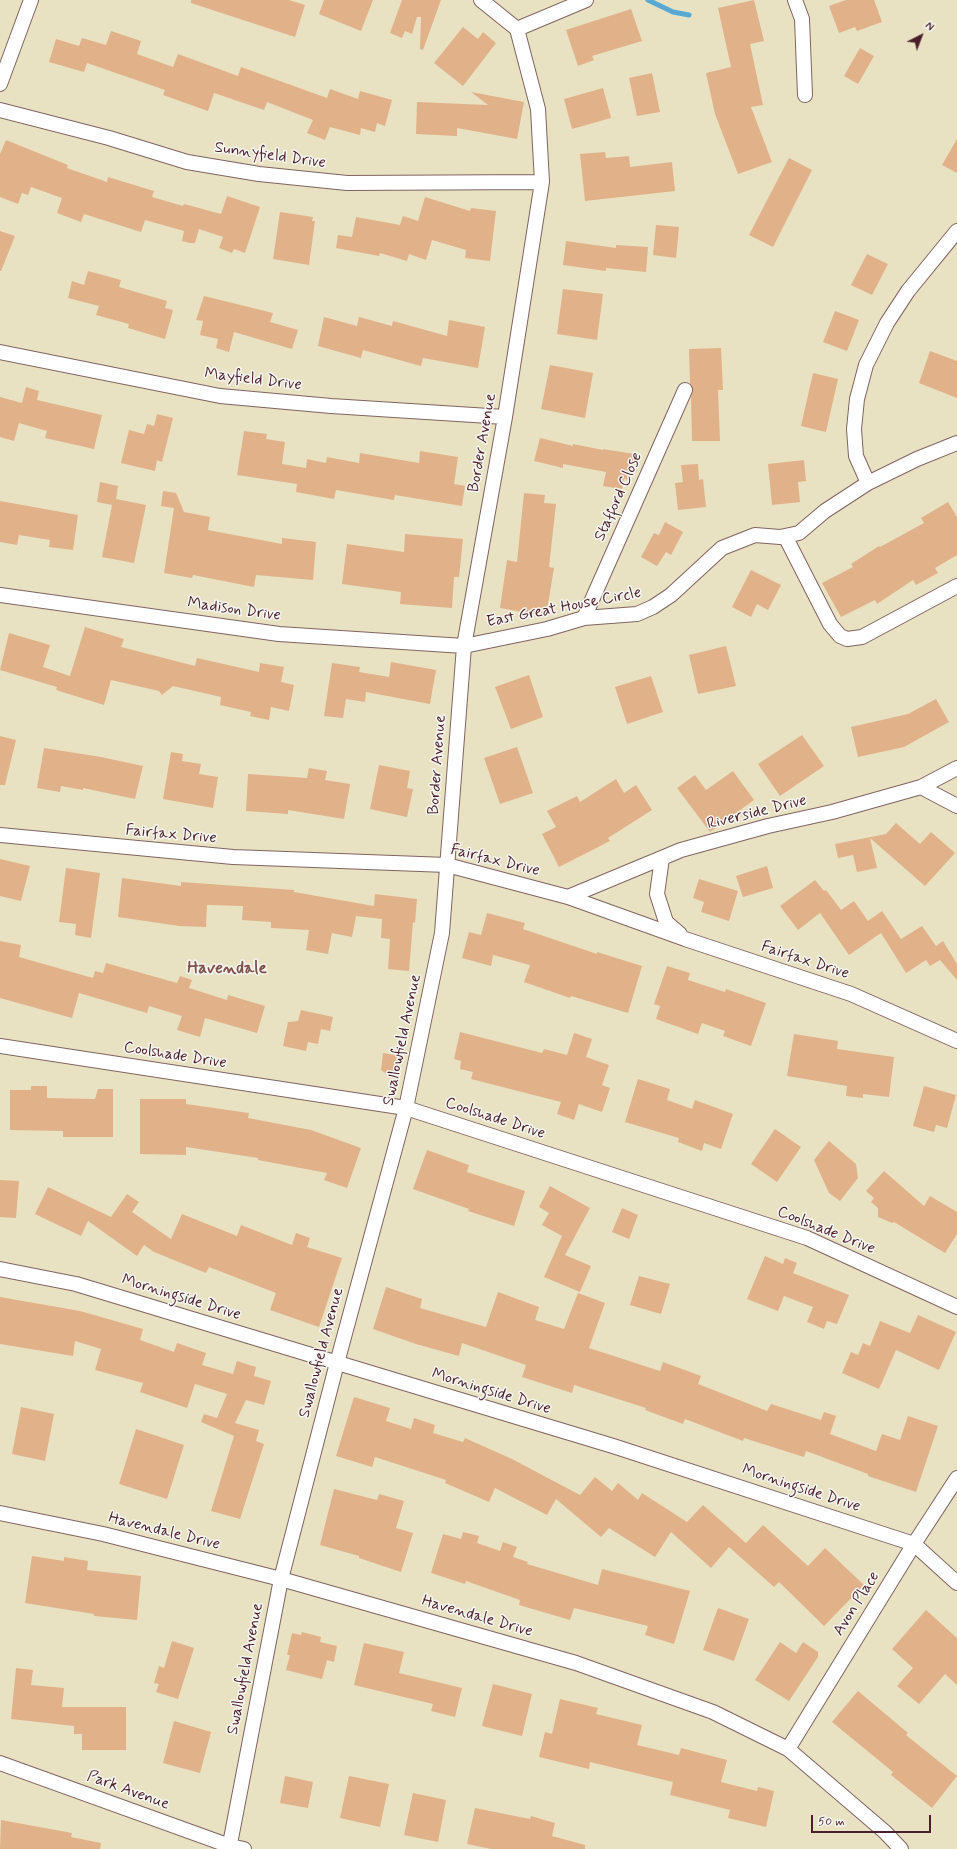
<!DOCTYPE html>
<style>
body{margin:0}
#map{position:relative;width:957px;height:1849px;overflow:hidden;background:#e8e2c2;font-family:Mynerve,sans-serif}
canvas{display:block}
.north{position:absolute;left:901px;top:16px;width:40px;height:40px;-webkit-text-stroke:3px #f6f6f2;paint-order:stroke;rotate:42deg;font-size:11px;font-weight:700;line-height:16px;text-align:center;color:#4a1f2b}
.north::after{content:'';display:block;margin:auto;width:14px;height:18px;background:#4a1f2b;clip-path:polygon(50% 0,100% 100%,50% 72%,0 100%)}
.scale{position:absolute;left:811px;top:1815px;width:120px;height:18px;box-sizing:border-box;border:2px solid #4a1f2b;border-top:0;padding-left:5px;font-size:12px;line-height:14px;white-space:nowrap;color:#4a1f2b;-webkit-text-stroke:3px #f6f6f2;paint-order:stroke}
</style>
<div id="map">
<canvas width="957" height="1849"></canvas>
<div class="north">N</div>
<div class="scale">50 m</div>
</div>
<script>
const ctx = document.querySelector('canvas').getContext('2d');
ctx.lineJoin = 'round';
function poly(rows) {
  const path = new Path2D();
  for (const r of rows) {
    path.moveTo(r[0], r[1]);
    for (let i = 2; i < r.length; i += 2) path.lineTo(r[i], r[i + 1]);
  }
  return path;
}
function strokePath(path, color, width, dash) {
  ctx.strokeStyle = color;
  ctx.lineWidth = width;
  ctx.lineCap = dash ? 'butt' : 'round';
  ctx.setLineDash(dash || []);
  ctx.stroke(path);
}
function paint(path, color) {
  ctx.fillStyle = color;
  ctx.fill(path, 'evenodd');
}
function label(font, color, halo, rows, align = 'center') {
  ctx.font = font + ' Mynerve,sans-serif';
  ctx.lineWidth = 3;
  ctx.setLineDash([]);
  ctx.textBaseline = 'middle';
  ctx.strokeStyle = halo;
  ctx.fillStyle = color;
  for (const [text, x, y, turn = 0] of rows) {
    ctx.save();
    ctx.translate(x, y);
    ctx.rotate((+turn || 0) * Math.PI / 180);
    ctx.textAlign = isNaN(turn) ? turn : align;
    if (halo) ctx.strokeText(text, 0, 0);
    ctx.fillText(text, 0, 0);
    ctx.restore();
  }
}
const stream = poly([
 [648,0,673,12,689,15]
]);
const building = poly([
 [191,0,289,0,305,5,295,37,191,3],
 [324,0,373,0,361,31,319,14],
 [402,0,441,0,423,50,420,49,421,17,417,17,412,34,405,31,402,38,390,33],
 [754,0,764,41,750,44,763,105,751,107,772,162,738,174,715,114,706,73,731,67,718,8],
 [846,0,874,0,882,22,857,31,855,27,839,33,829,6],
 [631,9,642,41,592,56,594,60,578,66,566,30],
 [463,27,478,39,483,32,496,43,463,86,434,63],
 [111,31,141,41,137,54,173,67,178,54,238,76,241,67,327,98,330,89,358,99,360,91,392,100,385,126,377,123,375,132,361,128,360,135,330,127,325,140,307,133,313,120,267,102,264,110,214,93,208,111,163,95,165,90,87,63,84,72,49,62,56,39,79,46,82,38,106,45],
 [860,48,874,56,858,84,844,76],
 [652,73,660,112,637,116,629,78],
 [603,88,611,118,572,129,564,99],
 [471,92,524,102,517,139,457,128,457,136,416,134,417,102,488,105],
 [957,139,957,173,942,165],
 [6,140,68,165,67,168,107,182,108,177,154,191,152,197,183,206,184,204,221,214,227,196,260,207,245,253,234,249,232,253,219,248,223,237,199,229,195,243,190,243,182,241,184,231,145,220,141,232,84,214,81,222,57,213,62,198,31,187,28,195,22,193,18,204,0,197,0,154],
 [605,152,606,158,629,156,630,167,672,162,675,191,585,201,580,154],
 [789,158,812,170,773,247,749,235],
 [425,197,470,211,471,208,496,211,490,261,465,258,466,250,432,240,426,260,409,254,407,261,380,253,379,256,336,248,338,235,352,237,356,217,400,225,403,216,418,221],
 [280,212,313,217,312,221,315,221,309,265,273,259],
 [656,225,679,227,676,258,653,255],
 [0,231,15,236,1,271,0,271],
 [566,241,616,248,616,245,648,247,646,272,606,268,606,271,563,265],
 [867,254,888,264,872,295,851,285],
 [88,271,121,280,119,287,167,301,165,308,173,310,165,339,128,328,129,324,96,315,99,306,68,298,72,281,84,285],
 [563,289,603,294,597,340,557,334],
 [204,296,273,313,270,322,298,330,292,349,234,332,229,352,216,348,218,339,200,335,203,321,196,320],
 [835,311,859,320,847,351,823,342],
 [324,317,357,326,359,317,392,326,393,321,447,336,449,320,485,327,478,368,423,358,421,366,363,350,361,358,318,346],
 [721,348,723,390,718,390,720,441,692,441,691,398,693,389,690,384,689,349],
 [930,351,957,361,957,398,919,383],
 [550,365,593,373,585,418,541,409],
 [813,373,838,379,826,432,801,426],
 [26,387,39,391,37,400,102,415,94,449,45,438,47,431,19,423,14,441,0,437,0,397,22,403],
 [157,414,173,418,162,462,157,460,155,471,121,463,129,430,144,434,147,424,154,426],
 [244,431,267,434,266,439,285,442,282,464,306,468,307,459,326,463,327,457,359,463,360,453,419,463,420,451,458,457,454,484,465,486,462,506,395,495,394,500,336,490,334,499,296,492,297,484,237,475],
 [540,438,573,446,573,444,603,450,603,449,634,454,630,480,624,479,622,489,603,486,606,472,563,464,563,468,534,461],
 [804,460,806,481,798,482,800,502,772,505,768,464],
 [698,464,699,480,703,479,706,507,678,510,675,483,683,482,681,465],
 [100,482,118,486,116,499,146,505,134,563,102,557,112,505,97,502],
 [163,491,176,493,184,512,210,517,208,530,282,544,282,538,316,542,313,580,256,575,254,587,193,575,192,578,164,573,174,508,161,506],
 [524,493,545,495,544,503,556,504,549,567,554,568,546,616,500,608,507,560,517,562],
 [0,501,78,515,73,550,49,547,50,540,19,535,17,545,0,542],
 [948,502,957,517,957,555,935,568,938,573,916,585,913,580,877,604,875,600,841,617,822,583,853,567,851,564,879,546,880,547,924,523,921,518],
 [665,522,683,532,671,555,666,552,657,566,641,557,654,533,659,535],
 [405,534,463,539,459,577,454,577,452,608,400,604,401,592,342,584,347,544,404,552],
 [751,570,781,585,768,610,757,604,751,617,732,607],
 [85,627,124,639,121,647,195,666,197,658,259,672,260,663,284,667,281,682,294,685,289,711,271,707,269,720,250,716,251,712,220,705,221,697,173,686,162,695,159,691,111,680,104,705,56,690,57,687,0,670,9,633,50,645,43,667,70,676],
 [726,646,736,686,698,694,689,655],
 [391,662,436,670,430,704,366,692,365,702,346,699,343,718,324,716,332,663,360,667,359,672,389,677],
 [529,675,543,717,511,729,495,687],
 [651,676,663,712,627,724,615,687],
 [936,699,949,722,904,747,858,757,851,727,908,714],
 [802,735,824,766,780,796,758,764],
 [0,736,16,740,5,785,0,785],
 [517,747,533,793,500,804,484,758],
 [44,748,101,757,143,766,135,799,83,788,83,790,61,786,60,792,37,788],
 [171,752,183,754,182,761,201,764,199,774,218,777,213,808,163,799],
 [379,765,410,771,407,788,413,789,407,817,370,809],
 [309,768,327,771,325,780,350,784,344,819,288,810,288,814,246,811,248,774,307,778],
 [733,771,754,800,710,832,677,788,695,775,706,790],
 [616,779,624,793,636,785,652,810,608,838,610,841,559,867,542,834,556,827,547,811,577,796,580,802],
 [896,823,920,844,931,832,955,853,925,886,870,838,877,868,857,872,853,855,838,858,835,844,886,834],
 [0,859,30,866,21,901,0,896],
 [767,866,773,888,743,897,736,876],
 [66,868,100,873,91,938,75,935,76,924,59,922],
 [122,878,181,886,181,882,294,890,294,892,374,906,375,894,417,899,415,923,413,922,409,971,388,969,390,939,381,938,382,919,356,916,352,937,332,933,328,954,306,950,309,930,271,928,271,922,242,920,243,906,207,905,206,927,179,926,118,917],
 [699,879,738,891,729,921,701,912,704,902,693,898],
 [815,880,824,891,826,890,841,910,854,901,868,921,882,911,901,939,922,926,936,946,943,941,957,964,957,980,940,960,930,966,926,960,906,973,881,933,849,955,820,913,798,930,780,906],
 [487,913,525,923,523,929,597,954,597,952,642,966,628,1013,571,996,570,998,524,982,530,965,493,955,491,966,462,958,469,932,481,935],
 [0,941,21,945,19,957,93,978,95,971,103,973,106,963,177,983,180,976,192,980,189,988,227,1000,228,995,265,1006,257,1033,205,1018,200,1037,177,1030,182,1016,149,1006,147,1013,79,993,72,1018,0,998],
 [667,966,690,973,688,980,725,992,726,989,766,1003,751,1046,723,1036,725,1031,702,1023,698,1034,656,1019,660,1006,654,1004],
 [301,1010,333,1017,330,1031,321,1029,318,1044,308,1042,306,1051,283,1046,288,1022,298,1021],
 [460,1032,542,1053,544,1049,567,1055,574,1033,592,1039,586,1057,609,1065,602,1085,610,1088,602,1112,579,1104,574,1120,557,1114,561,1102,471,1079,473,1072,460,1069,461,1061,454,1059],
 [794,1034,838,1041,837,1049,894,1057,889,1097,863,1094,863,1098,846,1096,847,1086,787,1076],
 [383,1053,401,1056,397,1081,381,1070],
 [638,1079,670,1089,667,1100,692,1109,695,1100,733,1114,721,1149,704,1143,702,1151,678,1142,679,1138,625,1122],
 [31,1086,47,1086,47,1098,95,1099,98,1089,113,1089,113,1137,63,1137,63,1131,10,1130,10,1090,31,1090],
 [924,1086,956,1095,947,1128,936,1125,934,1132,913,1126],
 [140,1099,186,1099,186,1104,249,1113,248,1118,311,1130,361,1148,347,1188,324,1180,327,1173,258,1160,258,1158,186,1147,186,1155,140,1154],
 [775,1129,801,1147,777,1182,751,1164],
 [829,1141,856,1164,858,1178,840,1201,829,1193,814,1160],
 [427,1150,469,1165,467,1172,525,1191,514,1226,468,1211,469,1209,413,1189],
 [884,1171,924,1206,930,1196,957,1212,957,1234,945,1253,894,1222,892,1223,878,1217,878,1208,871,1202,874,1198,866,1191],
 [0,1180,19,1181,16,1218,0,1217],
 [550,1186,590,1208,565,1255,591,1266,580,1292,544,1277,562,1236,542,1225,549,1213,539,1207],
 [48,1187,111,1217,127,1194,139,1202,132,1212,171,1239,182,1214,237,1236,241,1225,292,1245,296,1233,310,1238,307,1247,342,1258,319,1327,270,1310,276,1293,209,1267,206,1273,154,1252,144,1245,137,1256,88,1221,81,1236,35,1214],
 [622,1208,638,1215,629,1239,612,1232],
 [765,1256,783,1264,785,1258,797,1263,793,1273,849,1295,837,1324,827,1321,824,1329,807,1322,813,1307,784,1296,778,1311,747,1299],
 [639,1276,670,1284,661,1314,630,1305],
 [386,1287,422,1299,420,1308,486,1327,498,1292,539,1307,535,1320,564,1329,578,1293,605,1303,589,1348,660,1371,663,1362,701,1376,698,1384,767,1411,771,1404,821,1420,824,1412,836,1416,830,1434,876,1451,882,1434,900,1440,908,1416,938,1426,916,1492,868,1476,868,1474,806,1451,804,1457,744,1438,743,1441,685,1419,683,1424,645,1410,646,1408,574,1385,572,1393,522,1377,526,1365,462,1343,459,1356,416,1344,373,1329],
 [0,1297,80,1311,143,1329,140,1340,174,1352,177,1343,206,1353,202,1365,233,1374,237,1361,256,1367,254,1376,271,1381,264,1405,246,1400,235,1423,259,1430,256,1441,264,1444,240,1519,211,1511,234,1436,201,1422,204,1414,217,1418,227,1394,195,1384,187,1408,140,1392,143,1383,95,1370,101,1349,75,1341,73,1356,0,1344],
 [918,1315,956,1332,939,1370,896,1350,879,1389,842,1373,851,1352,858,1355,863,1343,870,1346,880,1321,910,1333],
 [354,1397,390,1408,386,1421,411,1429,414,1418,435,1425,433,1433,463,1442,465,1438,512,1459,580,1495,595,1477,612,1491,618,1483,638,1500,642,1493,687,1522,703,1505,746,1543,763,1525,808,1566,825,1548,864,1585,824,1626,779,1582,774,1587,729,1547,711,1568,671,1532,655,1557,609,1528,601,1537,556,1499,547,1515,495,1488,489,1502,445,1483,446,1480,375,1457,372,1467,336,1456],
 [21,1407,54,1414,45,1461,12,1454],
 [136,1429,184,1445,167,1499,119,1484],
 [334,1489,377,1500,379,1494,404,1501,396,1528,413,1533,401,1572,359,1558,359,1556,320,1545],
 [463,1532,479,1536,477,1543,500,1551,503,1542,517,1547,513,1557,528,1562,527,1564,598,1585,602,1569,690,1591,674,1644,645,1635,648,1626,574,1608,570,1620,519,1605,520,1600,466,1581,465,1584,431,1573,443,1534,461,1539],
 [32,1556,64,1561,64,1557,88,1561,87,1570,141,1576,137,1620,94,1616,94,1614,25,1603],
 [718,1608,749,1619,734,1661,703,1650],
 [926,1610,957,1638,957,1685,945,1674,919,1704,897,1686,913,1668,892,1649],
 [302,1632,321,1637,320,1642,337,1646,334,1662,327,1660,322,1679,286,1670,290,1655,287,1655,292,1633,301,1635],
 [172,1641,194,1648,178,1699,156,1692,159,1684,154,1683,159,1666,164,1668],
 [780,1642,796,1653,803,1642,818,1652,818,1657,789,1701,755,1680],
 [364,1643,404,1652,399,1673,462,1688,455,1717,431,1711,433,1704,354,1685],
 [16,1668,33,1670,31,1685,64,1688,62,1707,126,1707,126,1750,82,1750,82,1734,74,1734,74,1726,11,1719],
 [493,1684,532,1694,522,1736,482,1726],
 [858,1691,908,1733,906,1735,957,1776,932,1808,891,1775,893,1772,832,1722],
 [560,1699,598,1708,596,1714,642,1725,637,1745,679,1755,681,1748,727,1760,721,1782,757,1791,758,1787,774,1791,766,1827,728,1818,730,1810,670,1795,673,1782,590,1762,589,1769,539,1757,545,1732,552,1734],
 [174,1721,211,1732,200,1773,163,1763],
 [285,1776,313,1782,308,1808,280,1803],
 [349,1776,389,1784,380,1827,340,1818],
 [413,1793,446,1800,438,1842,404,1835],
 [475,1808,530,1819,531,1816,555,1823,552,1836,585,1845,585,1849,491,1849,467,1844],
 [1,1820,72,1833,71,1837,101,1843,100,1849,0,1849]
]);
const minor = poly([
 [481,0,517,29],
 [795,0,802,19,805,95],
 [517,29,586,0],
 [0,84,31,0],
 [0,110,109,138,187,162,259,174,347,183,542,182],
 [0,352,220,396,331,406,505,417],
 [868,483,856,456,854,429,857,399,866,365,887,323,908,291,957,231],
 [785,536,830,624,840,636,847,639,862,637,957,586],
 [0,595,279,634,464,646,547,629,584,618,637,614,653,607,671,595,722,548,755,535,780,537,799,533,825,511,868,483,917,459,957,443],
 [584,618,685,390],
 [921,787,957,806],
 [0,835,233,857,447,865,568,897,685,939,851,994,957,1041],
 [662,858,657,894,666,922,680,934],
 [568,897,681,850,768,826,832,812,921,787,957,768],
 [0,1046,406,1108,807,1238,957,1307],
 [0,1269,76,1284,613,1446,914,1544,957,1583],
 [0,1513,103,1534,281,1579,576,1663,713,1712,788,1749,885,1832,901,1849],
 [788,1749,914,1544,957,1478],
 [0,1763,230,1846,244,1849],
 [229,1849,281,1579,337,1363,406,1108,442,933,464,646,505,417,542,182,538,109,517,29]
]);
const streetNames = [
 ["Sunnyfield Drive",270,156,8],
 ["Mayfield Drive",253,380,7],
 ["Border Avenue",483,443,-80],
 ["Stafford Close",619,497,-66],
 ["East Great House Circle",564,608,-11],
 ["Madison Drive",234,610,8],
 ["Border Avenue",438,765,-86],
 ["Riverside Drive",757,813,-14],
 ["Fairfax Drive",171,835,5],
 ["Fairfax Drive",495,861,14],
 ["Fairfax Drive",805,961,18],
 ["Swallowfield Avenue",403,1040,-78],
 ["Coolshade Drive",175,1056,9],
 ["Coolshade Drive",495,1119,18],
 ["Coolshade Drive",826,1231,22],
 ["Morningside Drive",181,1298,17],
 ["Swallowfield Avenue",322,1353,-75],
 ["Morningside Drive",491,1392,17],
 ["Morningside Drive",801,1489,18],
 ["Havendale Drive",164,1532,14],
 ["Avon Place",857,1604,-58],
 ["Havendale Drive",477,1617,16],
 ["Swallowfield Avenue",246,1669,-79],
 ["Park Avenue",128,1791,20]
];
const neighbourhoodNames = [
 ["Havendale",227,969]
];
strokePath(stream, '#58a9d3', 5);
paint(building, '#e1b289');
strokePath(minor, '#816360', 16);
strokePath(minor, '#fff', 14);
label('16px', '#4a1f2b', '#f6f6f2', streetNames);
label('bold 17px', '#7f524c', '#f6f6f2', neighbourhoodNames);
</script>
